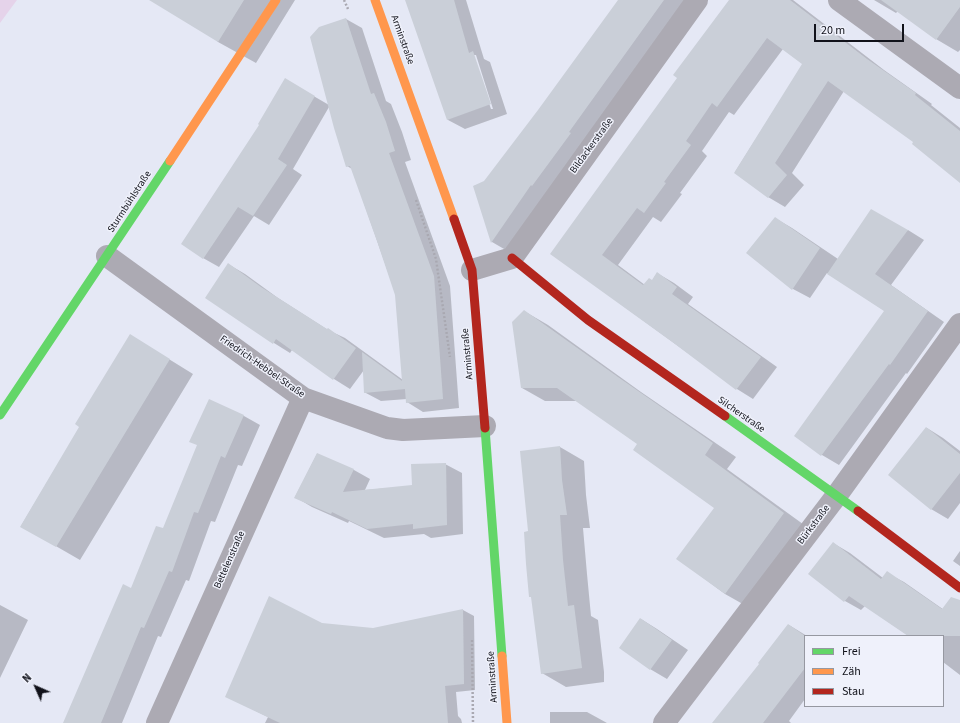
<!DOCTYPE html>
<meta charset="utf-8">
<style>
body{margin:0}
#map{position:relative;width:960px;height:723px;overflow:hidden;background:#e5e8f5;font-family:"Source Sans 3",sans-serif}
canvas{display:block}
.legend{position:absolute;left:804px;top:635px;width:140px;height:72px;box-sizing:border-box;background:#eff1fb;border:1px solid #9698a1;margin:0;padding:5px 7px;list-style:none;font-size:12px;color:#11121a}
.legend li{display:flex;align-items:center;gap:8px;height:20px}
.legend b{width:20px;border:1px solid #9698a1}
.north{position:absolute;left:16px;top:667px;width:40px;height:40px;-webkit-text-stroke:3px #eff1fb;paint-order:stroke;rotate:315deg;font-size:11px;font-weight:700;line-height:16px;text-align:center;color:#11121a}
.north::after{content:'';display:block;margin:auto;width:14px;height:18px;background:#11121a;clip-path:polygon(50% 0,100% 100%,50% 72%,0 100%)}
.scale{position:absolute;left:814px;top:24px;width:90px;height:18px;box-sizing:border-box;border:2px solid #11121a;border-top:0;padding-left:5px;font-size:12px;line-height:14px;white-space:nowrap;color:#11121a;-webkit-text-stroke:3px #eff1fb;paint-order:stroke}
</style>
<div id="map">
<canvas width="960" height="723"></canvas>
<ul class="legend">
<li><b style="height:5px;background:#63d668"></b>Frei</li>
<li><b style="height:5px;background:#ff974d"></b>Zäh</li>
<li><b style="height:5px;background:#b3261e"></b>Stau</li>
</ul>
<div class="north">N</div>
<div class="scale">20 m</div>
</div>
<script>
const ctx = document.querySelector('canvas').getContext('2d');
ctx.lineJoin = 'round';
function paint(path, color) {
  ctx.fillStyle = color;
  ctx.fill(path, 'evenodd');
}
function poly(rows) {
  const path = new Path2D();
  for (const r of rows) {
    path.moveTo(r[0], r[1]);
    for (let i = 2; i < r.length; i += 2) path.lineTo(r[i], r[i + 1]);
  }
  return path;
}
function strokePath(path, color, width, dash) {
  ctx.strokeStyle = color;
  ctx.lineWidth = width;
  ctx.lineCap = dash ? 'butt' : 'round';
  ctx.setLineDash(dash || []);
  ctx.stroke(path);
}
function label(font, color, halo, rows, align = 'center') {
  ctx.font = font + ' "Source Sans 3",sans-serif';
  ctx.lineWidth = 3;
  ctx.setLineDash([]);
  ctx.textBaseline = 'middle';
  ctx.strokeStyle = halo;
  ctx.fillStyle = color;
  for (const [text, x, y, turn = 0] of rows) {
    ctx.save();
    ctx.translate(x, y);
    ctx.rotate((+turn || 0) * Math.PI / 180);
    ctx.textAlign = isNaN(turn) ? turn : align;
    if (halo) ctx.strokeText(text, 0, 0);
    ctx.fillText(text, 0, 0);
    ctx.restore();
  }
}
const green = poly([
 [0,0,17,0,0,23]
]);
const shadow = poly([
 [175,0,295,0,256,63,218,42],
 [406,0,466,0,484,59,490,62,507,114,465,129,448,120],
 [473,55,476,55,493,109,491,109],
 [619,0,691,0,511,253,492,242,474,186,485,182,539,110],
 [731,0,793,0,884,70,932,104,931,105,960,128,960,180,915,142,844,91,792,173,804,185,785,207,768,197,735,172,803,64,783,49,734,115,729,112,702,151,707,156,680,193,682,194,661,222,653,217,618,265,645,285,652,281,657,273,674,283,693,297,688,304,777,367,753,399,737,389,552,254,678,78],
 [874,0,960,0,960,50,958,52,936,39,898,11,896,13],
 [346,19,362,28,386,101,391,104,402,132,411,160,405,162,450,286,459,408,423,412,407,402,407,399,381,401,364,392,364,370,350,389,334,379,292,350,290,353,274,343,228,264,245,274,278,298,328,330,345,338,403,380,396,295,352,169,347,166,329,107,293,169,302,175,269,225,254,216,219,267,203,258,260,124,286,80,329,105],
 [775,218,792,228,838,259,908,230,924,240,891,285,944,322,907,374,906,373,839,465,822,455,795,436,885,311,827,273,810,298,793,289,748,253],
 [524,311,548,325,641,392,736,457,727,469,807,527,748,607,725,594,678,559,715,508,638,444,577,401,545,401,522,388],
 [130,335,193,374,80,560,21,526,80,427],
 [210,401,244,416,260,425,242,466,238,465,215,522,211,521,189,581,186,580,161,637,158,636,122,723,64,723,131,589,164,530,198,445],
 [927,428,943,438,960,451,960,503,948,519,931,509],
 [560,447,584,461,586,495,590,528,583,528,587,574,591,616,598,620,604,672,604,682,566,687,542,673,532,598,530,596,529,532],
 [317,454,354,470,370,479,365,490,413,486,445,464,462,473,463,534,431,538,424,534,384,538,349,521,348,523,312,507,295,497],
 [833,543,850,553,883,578,887,573,904,582,960,621,960,675,943,662,943,636,909,636,865,606,861,610,845,601],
 [960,551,960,566,953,561],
 [0,605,28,620,0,678],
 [463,610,474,616,475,690,456,692,458,716,461,719,462,723,265,723,268,717,227,697,322,624,374,629],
 [641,619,657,629,688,650,667,679,650,669],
 [789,625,807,636,805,636,805,699,789,721,791,723,713,723,761,664],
 [550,712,587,712,607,723,550,723]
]);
const building = poly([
 [149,0,244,0,218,42],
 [405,0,454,0,469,53,473,51,491,104,447,120],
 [618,0,664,0,569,132,571,133,532,186,531,185,491,243,473,186,484,181,538,110],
 [729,0,790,0,867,59,916,93,915,95,960,131,960,183,912,144,913,142,828,81,775,163,787,175,768,198,734,173,802,64,767,38,717,107,712,103,686,141,691,145,664,182,666,183,644,213,637,208,602,255,643,285,649,278,652,280,657,272,677,287,672,294,761,357,736,390,675,344,550,254,677,78,673,75],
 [881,0,960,0,960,7,936,40],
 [346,18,371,94,374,93,386,122,395,151,389,153,434,276,443,399,406,403,405,389,364,393,362,352,402,381,395,295,378,244,350,166,346,167,334,128,310,37,319,27],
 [285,78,315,96,278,159,287,165,253,216,238,207,203,259,181,244,259,125,258,124],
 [871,209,908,230,875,274,928,311,890,365,889,364,821,456,794,436,884,311,827,274],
 [775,217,820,248,792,290,746,253],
 [228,263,261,287,327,329,328,328,356,348,333,380,276,339,273,344,205,298],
 [524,310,618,377,713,443,705,455,784,513,725,594,676,559,714,508,633,450,637,444,557,388,521,388,512,322],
 [130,334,170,359,56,547,20,527,79,427,75,424],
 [209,399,244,415,225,458,221,456,198,513,194,512,172,572,169,571,144,628,141,627,101,723,63,723,123,584,131,588,156,526,163,528,197,445,189,442],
 [926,427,960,454,960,473,931,510,888,475],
 [560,446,562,480,567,515,560,515,563,560,568,606,574,605,582,668,541,674,531,597,529,597,526,564,524,532,528,531,520,451],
 [317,453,354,469,343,492,412,485,411,464,446,463,447,525,413,529,413,524,367,529,332,512,331,514,294,498],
 [833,542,881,579,887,571,942,609,951,597,960,600,960,636,908,636,849,596,844,602,808,574],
 [269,596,322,623,373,628,463,609,464,684,445,686,448,723,280,723,225,697],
 [640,618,672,640,650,670,619,648],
 [788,624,805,636,805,668,763,723,712,723,759,664,758,663]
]);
const path = poly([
 [344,0,348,9],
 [416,200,436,259,450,357],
 [472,640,473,723]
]);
const street = poly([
 [839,0,960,88],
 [107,256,303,398,387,428,403,430,485,426],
 [472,270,512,258,697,0],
 [157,723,303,398],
 [664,723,837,495,960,324]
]);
const fast = poly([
 [0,415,170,161],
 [725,416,858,511],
 [485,428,502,656]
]);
const slow = poly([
 [375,0,454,219],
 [170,161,276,0],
 [502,656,507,723]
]);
const jam = poly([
 [454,219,472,270,485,428],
 [512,258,588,320,725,416],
 [858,511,960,588]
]);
const streetNames = [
 ["Arminstraße",402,40,70],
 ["Bildackerstraße",592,146,-54],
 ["Sturmbühlstraße",130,202,-57],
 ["Arminstraße",468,354,-95],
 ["Friedrich-Hebbel-Straße",262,367,35],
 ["Silcherstraße",741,415,35],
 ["Bürkstraße",814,525,-53],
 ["Bettelenstraße",230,560,-66],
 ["Arminstraße",493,677,-94]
];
paint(green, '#e5d3ea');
paint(shadow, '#0003');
paint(building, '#cacfd8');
strokePath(path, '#a9a8b1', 2.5, [2, 2]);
strokePath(street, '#acaab3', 22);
strokePath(fast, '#63d668', 9);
strokePath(slow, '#ff974d', 9);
strokePath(jam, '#b3261e', 9);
label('10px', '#11121a', '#eff1fb', streetNames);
</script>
